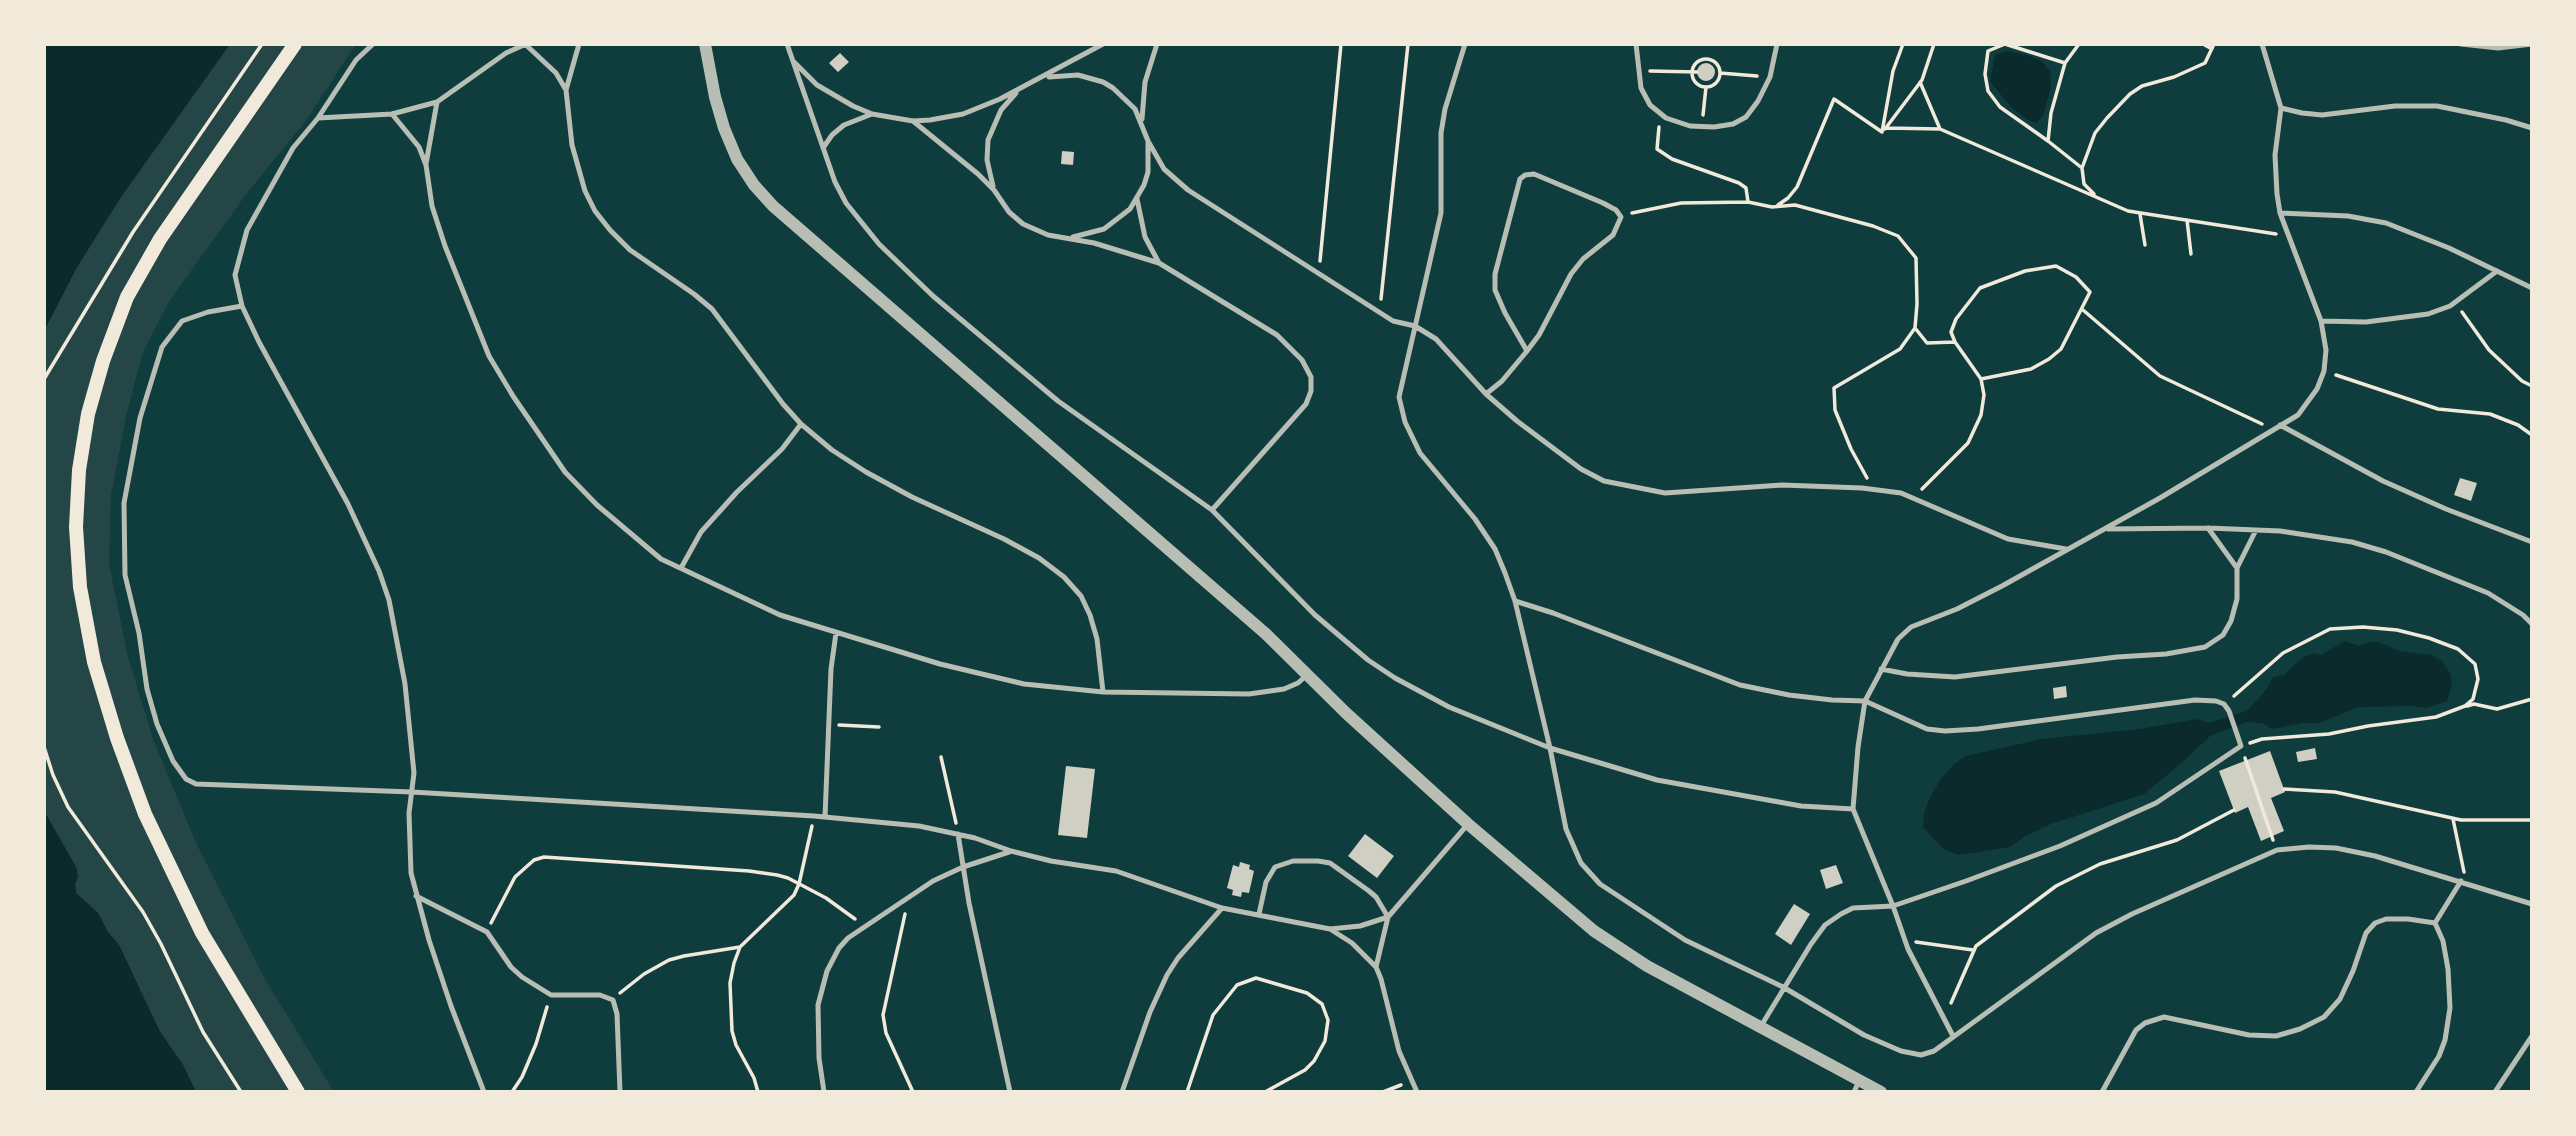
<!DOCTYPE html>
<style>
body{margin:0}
#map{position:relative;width:2576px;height:1136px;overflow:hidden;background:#0f3d3e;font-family:"Noto Sans",sans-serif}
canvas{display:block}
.frame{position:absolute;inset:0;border:46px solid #f1e9da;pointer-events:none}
</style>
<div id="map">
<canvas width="2576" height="1136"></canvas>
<div class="frame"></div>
</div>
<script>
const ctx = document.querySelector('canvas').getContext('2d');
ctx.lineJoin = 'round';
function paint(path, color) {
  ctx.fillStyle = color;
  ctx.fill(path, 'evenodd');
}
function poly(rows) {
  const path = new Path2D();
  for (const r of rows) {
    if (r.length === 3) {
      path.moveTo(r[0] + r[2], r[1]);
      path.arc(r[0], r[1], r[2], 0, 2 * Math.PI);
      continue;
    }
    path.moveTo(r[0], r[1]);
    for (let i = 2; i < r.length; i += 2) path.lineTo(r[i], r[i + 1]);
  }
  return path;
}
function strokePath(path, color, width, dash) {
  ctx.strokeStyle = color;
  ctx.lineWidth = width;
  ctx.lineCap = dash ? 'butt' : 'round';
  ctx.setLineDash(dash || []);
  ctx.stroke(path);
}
const green = poly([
 [230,44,356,44,305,122,247,193,170,300,143,352,127,412,111,495,109,564,128,657,153,739,196,843,265,979,334,1092,196,1092,183,1065,159,1030,119,945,108,932,98,913,76,893,75,884,78,875,76,867,44,811,44,331,77,267,121,197]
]);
const water = poly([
 [44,44,230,44,121,197,77,267,44,331],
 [2006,51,2026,55,2042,61,2050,72,2051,87,2048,98,2043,116,2036,123,2028,120,2010,106,1990,81,1995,55],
 [2344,641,2360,646,2369,642,2379,642,2399,651,2431,655,2442,661,2450,673,2452,685,2447,701,2427,708,2410,706,2359,707,2319,723,2303,723,2272,729,2262,723,2247,722,2210,736,2184,761,2144,794,2051,824,2024,837,2010,847,1959,855,1943,849,1923,827,1924,813,1931,795,1941,779,1954,764,1966,756,2042,739,2140,729,2197,719,2209,723,2247,711,2267,689,2273,677,2284,675,2300,659,2313,653,2322,655],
 [44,811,76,867,78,876,75,884,76,893,98,913,108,932,119,945,159,1030,183,1065,196,1092,44,1092]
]);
const building = poly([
 [840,53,849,62,838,72,829,63],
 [1706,72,9],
 [1062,151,1074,152,1073,165,1061,164],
 [2460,478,2477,483,2471,501,2454,495],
 [2066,686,2067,697,2054,699,2053,688],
 [2315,748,2317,759,2298,762,2296,752],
 [2270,751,2285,792,2271,798,2284,831,2261,841,2248,807,2235,813,2219,771],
 [1066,766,1095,769,1087,838,1058,835],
 [1365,834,1394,856,1377,878,1348,856],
 [1240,862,1250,865,1249,869,1254,871,1249,893,1242,892,1241,897,1232,895,1233,890,1227,888,1233,865,1239,867],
 [1836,865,1843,883,1826,889,1820,870],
 [1794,904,1810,914,1791,945,1775,934]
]);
const path = poly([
 [2005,44,1988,51,1985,74,1988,91,2000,107,2048,141,2051,113,2065,63,2079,44],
 [2005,44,2065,63],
 [2203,44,2212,49],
 [1706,73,14],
 [1650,71,1697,72],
 [1720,73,1757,76],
 [1920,82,1940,129],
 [1703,115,1706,87],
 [1659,127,1657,149,1672,159,1739,183,1746,188,1748,202],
 [1886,128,1940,129,2128,211,2276,234],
 [1885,129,1922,80,1934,44],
 [2048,141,2082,168],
 [2094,194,2084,184,2082,168,2095,133,2107,118,2130,94,2142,86,2174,77,2205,63,2214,44],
 [1778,205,1788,198,1797,187,1834,99,1882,132,1893,71,1903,44],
 [1632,213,1681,203,1748,202,1772,207,1795,205,1873,226,1898,236,1916,258,1917,304,1915,328,1927,343,1955,342],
 [2140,214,2145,245],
 [2187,220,2191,254],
 [1320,261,1341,44],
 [1381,299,1408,44],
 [2083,310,2160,376,2262,424],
 [2462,312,2489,350,2522,381,2532,386],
 [2336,375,2438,409,2490,414,2518,425,2532,435],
 [44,379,133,232,262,44],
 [1867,478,1851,449,1835,410,1834,388,1900,349,1915,328],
 [1922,489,1968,443,1981,415,1984,395,1981,379,1955,342,1951,332,1956,319,1980,288,2025,271,2056,266,2076,277,2090,292,2061,349,2049,359,2031,369,1981,379],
 [2234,696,2283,653,2330,629,2363,627,2397,630,2429,638,2458,649,2475,664,2478,679,2473,699,2465,706,2436,717,2368,726,2329,734,2262,739,2250,743],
 [2467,706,2474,704,2497,709,2532,699],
 [839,725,879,727],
 [44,747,53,775,68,807,143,912,161,944,203,1032,241,1092],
 [941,757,956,823],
 [2245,758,2273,840],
 [2284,789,2335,792,2461,820,2532,820],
 [2453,819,2464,872],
 [905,914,883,1015,886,1033,913,1092],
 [491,923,515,877,534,860,544,857,749,871,777,875,788,878,826,898,855,919],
 [1916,942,1973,950],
 [620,993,644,974,669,960,684,956,740,947],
 [1951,1003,1976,946,2056,886,2100,864,2177,840,2234,810],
 [512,1092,522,1077,536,1044,547,1007],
 [758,1092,754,1078,736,1045,732,1031,730,983,734,963,740,947,794,895,799,884,812,826],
 [1187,1092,1213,1015,1237,985,1256,978,1307,993,1322,1004,1328,1020,1325,1041,1314,1061,1305,1070,1265,1092],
 [1383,1092,1401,1085]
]);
const service = poly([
 [525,44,556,73,566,90],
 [579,44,566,90,572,145,585,191,595,211,610,230,630,250,694,294,712,309,783,404,801,424,832,450,866,472,912,497,1004,539,1039,558,1064,577,1081,596,1090,615,1097,639,1103,692],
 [787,44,835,182,846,203,879,244,933,296,1058,401,1212,510,1315,615,1368,660,1395,678,1449,707,1550,748,1657,780,1801,806,1853,809],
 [1465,44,1445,109,1441,133,1441,213,1399,397,1405,422,1420,453,1475,519,1495,549,1505,573,1515,601,1550,748,1566,829,1581,863,1600,884,1685,940,1783,987,1864,1035,1901,1051,1921,1055,1934,1051,2096,933,2132,914,2277,850,2309,847,2336,848,2375,856,2532,904],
 [1636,44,1641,88,1650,105,1666,118,1690,126,1714,127,1733,124,1746,117,1758,101,1770,77,1777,44],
 [2461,44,2498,48,2532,44],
 [794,62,817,85,853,106,872,114,913,121,930,120,963,114,1000,99,1103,44],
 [1049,77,1078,75,1103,82,1113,88,1135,109,1148,141,1148,172,1144,185,1130,209,1104,229,1073,237],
 [2281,108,2302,113,2322,115,2395,106,2437,106,2506,120,2532,128],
 [392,114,419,147,426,165,432,206,445,246,489,356,513,396,565,472,597,505,661,559,780,615,940,664,1024,684,1103,692,1249,694,1284,689,1298,683,1308,674],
 [318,118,356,60,373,44],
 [1142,119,1145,82,1157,44],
 [913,121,978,174,994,190,1009,212,1023,224,1048,235,1094,243,1159,263],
 [1148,141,1164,169,1188,190,1393,321,1415,326,1436,339,1486,394,1517,421,1581,469,1604,481,1665,493,1782,485,1862,488,1901,493,2008,539,2066,549],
 [823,148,832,135,844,125,872,114],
 [426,164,437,102],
 [993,186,987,160,988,140,1001,110,1016,93],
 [1137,199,1145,237,1159,263,1277,335,1302,360,1311,377,1311,391,1306,404,1212,510],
 [2280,213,2348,216,2386,223,2449,248,2532,288],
 [242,306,208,312,182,321,162,347,140,418,124,503,125,575,139,633,147,689,157,724,173,761,186,779,196,784,412,792,814,816,919,826,975,838,1011,851,1051,861,1116,871,1222,908,1330,929,1360,926,1388,917,1468,824],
 [2321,321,2366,322,2428,314,2450,306,2497,271],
 [1486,394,1502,381,1527,351,1539,335,1571,274,1583,259,1613,235,1621,217,1616,210,1603,203,1534,174,1525,175,1520,179,1495,274,1495,290,1505,313,1527,351],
 [2280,425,2383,481,2446,509,2532,542],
 [2108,529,2208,528,2280,531,2352,542,2386,552,2488,593,2523,615,2532,624],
 [681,568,701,532,737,492,782,449,801,424],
 [2237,568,2256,530],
 [1515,601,1553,613,1740,685,1789,695,1832,700,1865,701,1927,729,1945,731,1978,729,2195,700,2216,701,2224,704,2229,711,2241,746,2156,803,2060,846,1966,881,1893,906,1853,908,1841,914,1825,925,1811,944,1761,1026],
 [1881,669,1907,674,1955,677,2117,657,2166,654,2205,647,2223,635,2231,621,2237,599,2237,568,2208,528],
 [825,817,831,669,836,633],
 [958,834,969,903,1010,1092],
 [416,896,487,932,511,967,522,977,551,995,600,995,613,1000,617,1014,620,1092],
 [1259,914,1266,882,1275,867,1293,861,1318,861,1330,863,1369,891,1376,897,1388,917,1376,967],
 [1330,929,1352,943,1376,967,1381,979,1399,1051,1417,1092],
 [1953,1036,1908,949,1893,906,1853,809,1858,747,1865,701,1898,639,1911,627,1957,609,2002,586,2160,498,2298,415,2317,389,2324,371,2326,350,2321,321,2280,213,2277,194,2275,155,2281,108,2262,44],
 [484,1092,451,1006,429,940,411,873,409,813,414,773,405,684,389,600,379,571,348,504,259,342,242,306,235,275,247,230,293,148,318,118,392,114,437,102,506,53,526,44],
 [824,1092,819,1058,818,1005,827,971,839,948,848,938,933,881,963,867,1009,852],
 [1122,1092,1150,1012,1167,975,1178,958,1222,908],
 [1854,1092,1859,1081],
 [2102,1092,2136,1030,2145,1023,2164,1017,2249,1035,2276,1036,2300,1029,2324,1017,2340,999,2353,971,2366,933,2375,923,2386,919,2408,919,2435,923],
 [2416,1092,2439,1056,2445,1040,2450,1008,2448,969,2443,941,2435,923,2461,881],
 [2495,1092,2532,1036]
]);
const tertiary = poly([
 [705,44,715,97,724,128,737,159,754,185,773,206,1266,634,1346,713,1468,824,1594,931,1647,966,1881,1092]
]);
const secondary = poly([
 [295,44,160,239,127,297,103,361,88,414,79,470,76,527,80,587,94,662,117,738,145,814,202,933,298,1092]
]);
paint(green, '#244646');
paint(water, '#0a2a2b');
paint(building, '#cfcfc3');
strokePath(path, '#f1e9da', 3.5);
strokePath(service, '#b8beb3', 5);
strokePath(tertiary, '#b8beb3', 12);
strokePath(secondary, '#f1e9da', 14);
</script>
